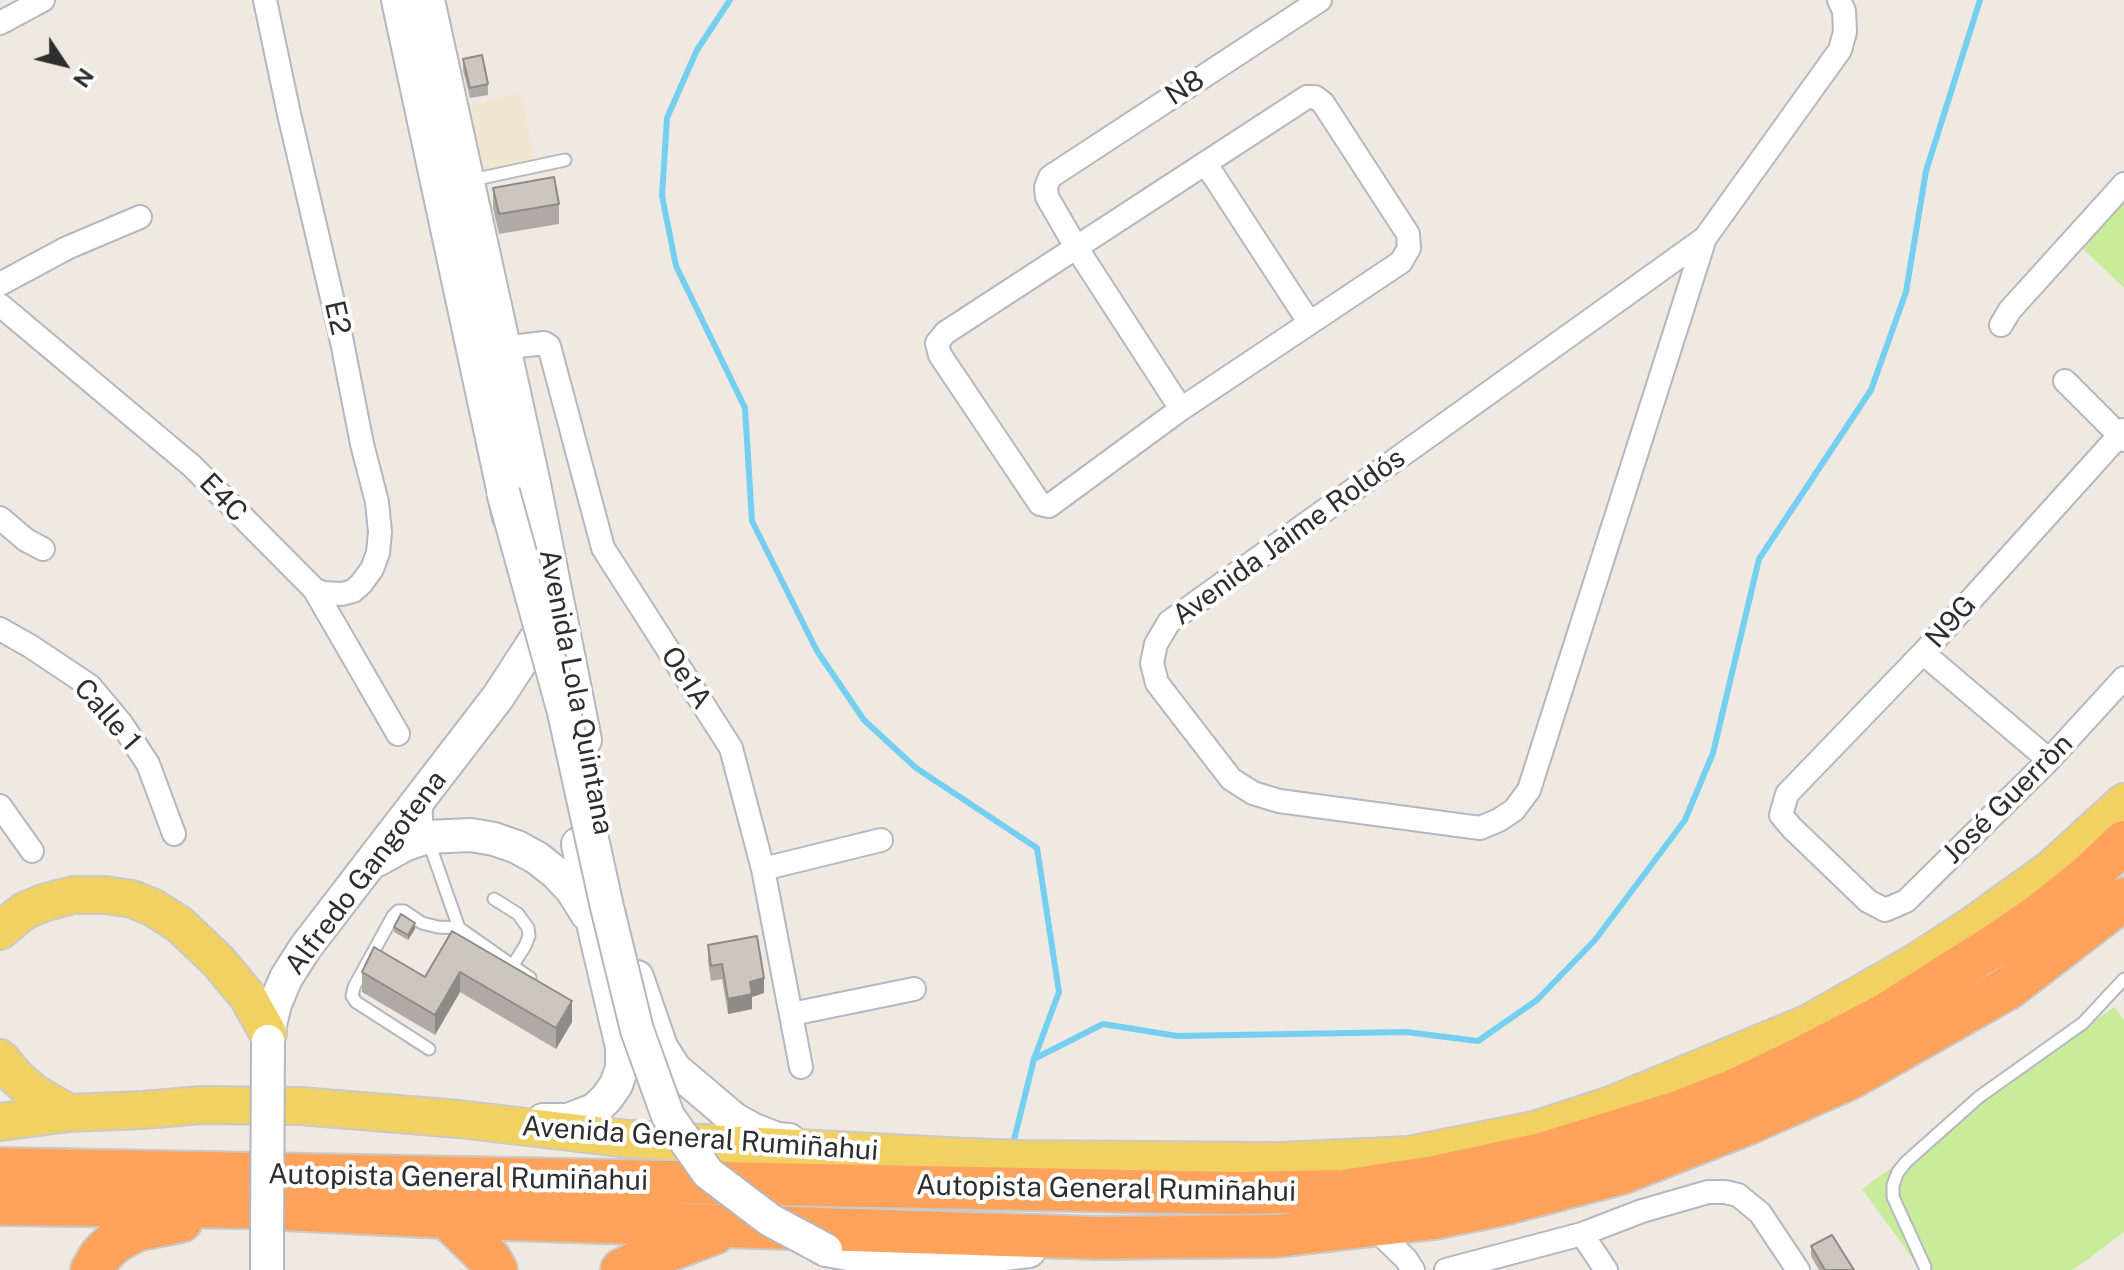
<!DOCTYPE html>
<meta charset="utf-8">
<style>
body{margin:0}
#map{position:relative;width:2124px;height:1270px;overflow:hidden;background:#efe9e1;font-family:"Public Sans",sans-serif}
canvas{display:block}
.north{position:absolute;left:24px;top:24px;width:80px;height:80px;-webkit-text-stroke:6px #fff;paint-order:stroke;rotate:125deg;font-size:22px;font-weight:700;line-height:32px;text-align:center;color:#2e2e2e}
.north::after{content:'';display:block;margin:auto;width:28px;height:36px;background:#2e2e2e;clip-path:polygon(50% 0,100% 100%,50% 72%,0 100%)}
</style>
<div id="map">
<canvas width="2124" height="1270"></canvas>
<div class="north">N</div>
</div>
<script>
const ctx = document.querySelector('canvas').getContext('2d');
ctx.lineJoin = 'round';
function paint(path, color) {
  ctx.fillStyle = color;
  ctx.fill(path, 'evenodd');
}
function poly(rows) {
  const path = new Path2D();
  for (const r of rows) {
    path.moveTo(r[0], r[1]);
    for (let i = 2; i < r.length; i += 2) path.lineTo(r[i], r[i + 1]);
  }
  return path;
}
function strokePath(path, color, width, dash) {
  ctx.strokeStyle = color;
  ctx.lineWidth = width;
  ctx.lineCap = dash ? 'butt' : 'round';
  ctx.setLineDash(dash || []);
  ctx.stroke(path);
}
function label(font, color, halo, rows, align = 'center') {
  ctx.font = font + ' "Public Sans",sans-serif';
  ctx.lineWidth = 8;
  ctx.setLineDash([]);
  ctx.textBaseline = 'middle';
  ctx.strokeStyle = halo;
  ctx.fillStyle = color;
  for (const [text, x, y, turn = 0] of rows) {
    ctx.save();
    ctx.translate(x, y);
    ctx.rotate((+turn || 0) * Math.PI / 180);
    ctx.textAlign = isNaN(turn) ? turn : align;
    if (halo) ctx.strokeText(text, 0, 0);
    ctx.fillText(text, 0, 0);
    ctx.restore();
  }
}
const education = poly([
 [521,93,535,163,478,175,463,106]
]);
const pitch = poly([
 [2124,198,2124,288,2081,247],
 [2114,1007,2124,1020,2124,1232,2073,1270,1921,1270,1862,1189]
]);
const stream = poly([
 [730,0,697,50,667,118,662,196,676,266,745,408,752,521,817,651,864,720,916,768,1037,848,1059,992,1034,1059,1012,1148],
 [1034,1059,1103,1024,1177,1036,1406,1032,1478,1041,1537,1000,1595,940,1685,820,1713,753,1759,559,1871,390,1906,292,1926,171,1980,0]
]);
const lane = poly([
 [472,180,565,160],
 [426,801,427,837,459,928,438,927,422,923,404,911,398,911,393,916,354,987,352,996,356,1002,429,1049],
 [494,899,518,914,528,928,529,936,525,946,513,965],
 [459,928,530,978],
 [1925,1267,1893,1197,1893,1185,1898,1172,1906,1162,1979,1097,2083,1023,2124,979]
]);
const street = poly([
 [265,0,289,114,340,332,362,444,377,502,380,532,378,553,372,569,361,584,353,591,342,594,323,593,314,589],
 [0,23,43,0],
 [1307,97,1315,97,1323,103,1408,234,1409,248,1401,262,1181,409,1049,506,1040,504,940,355,937,343,945,333,1307,97],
 [1206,164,1309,322],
 [1705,238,1169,622,1156,644,1152,663,1157,683,1231,779,1253,793,1279,801,1480,828,1499,820,1514,810,1529,790,1705,238,1840,50,1845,32,1844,11,1839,0],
 [0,284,67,248,140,217],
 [0,305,192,466,314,589,398,734],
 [2001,325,2010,310,2124,184],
 [503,348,544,343,549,346,603,548,731,748,763,869,801,1067],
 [2065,381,2124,440],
 [1181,409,1076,247,1047,197,1046,187,1050,177,1320,0],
 [2124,430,1923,653,1787,794,1781,815,1792,828,1868,901,1885,910,1906,901,2049,760,2124,678],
 [0,518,26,540,43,549],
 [0,629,30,646,90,686,121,723,148,764,174,834],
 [1923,653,2049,760],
 [0,806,32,851],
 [763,869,881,840],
 [792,1014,914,989],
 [1372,1226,1406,1259,1413,1270],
 [1582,1234,1606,1270],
 [1446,1270,1582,1234,1642,1211,1708,1192,1725,1192,1738,1195,1760,1213,1798,1270]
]);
const secondary = poly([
 [398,0,509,517],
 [428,0,534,484,585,740],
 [377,860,404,845,427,837,471,835,494,839,517,847,537,858,556,873,572,890,587,914],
 [637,977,661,1047,675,1069,734,1119,754,1130,777,1139,789,1140],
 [268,1041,268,1033,275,1004,286,978,305,948,498,697,552,614],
 [543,1120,568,1120,594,1110,606,1099,616,1085,622,1068,622,1047,595,932,578,844],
 [267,1244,267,1270],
 [826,1250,883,1260,947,1261,1029,1251]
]);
const primary = poly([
 [0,931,24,911,46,902,73,895,105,895,132,899,152,907,179,924,218,961,248,997,268,1033],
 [0,1058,16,1077,34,1093,69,1113],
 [0,1122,69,1113,143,1110,202,1105,300,1106,459,1119,629,1139,967,1157,1022,1159,1279,1161,1408,1155,1534,1130,1611,1105,1809,1023,1908,967,1970,927,2052,868,2124,802]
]);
const highway = poly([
 [0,1169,1233,1193,1343,1191,1434,1177,1541,1154,1675,1113,1735,1090,1802,1058,1883,1016,1997,944,2042,913,2086,878,2124,842],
 [0,1204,245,1207,447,1217,1098,1238,1276,1236,1434,1218,1499,1205,1621,1173,1746,1124,1850,1078,2008,988,2124,899],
 [447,1217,489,1258,496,1270],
 [92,1270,101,1255,114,1242,136,1230,181,1221],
 [622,1270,642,1260,714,1233]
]);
const secondaryBridge = poly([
 [503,492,564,712,607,907,637,1030,668,1116,708,1173,770,1220,826,1250],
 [267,1244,268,1041]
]);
const wall = poly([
 [463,59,488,84,488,95,470,98,463,70],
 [493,188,559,204,559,224,499,234,493,208],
 [394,927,415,929,408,940,394,932],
 [452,931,572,1022,556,1049,460,992,435,1035,362,992,362,972,425,977],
 [708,945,764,993,752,997,752,1009,728,1014,722,979,711,981,708,961],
 [1811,1246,1854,1270,1819,1270,1811,1256]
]);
const shadedWall = poly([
 [415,923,415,929,408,940,408,935],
 [460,972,460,992,435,1035,435,1015],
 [764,978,764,993,752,997,752,1009,728,1014,728,999,750,982],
 [572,1001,572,1022,556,1049,556,1028]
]);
const building = poly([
 [482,55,488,84,470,88,463,59,482,55],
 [554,177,559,204,499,214,493,188,554,177],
 [401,914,415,923,408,935,394,927,401,914],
 [452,931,572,1001,556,1028,460,972,435,1015,362,972,374,947,425,977,452,931],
 [757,936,764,978,750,982,752,994,728,999,722,964,711,966,708,945,757,936],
 [1832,1235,1854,1270,1825,1270,1811,1246,1832,1235]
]);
const streetNames = [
 ["N8",1185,88,-33],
 ["E2",337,318,77],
 ["E4C",223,498,46],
 ["Avenida Jaime Roldós",1289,537,-36],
 ["N9G",1951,622,-48],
 ["Oe1A",686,678,57],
 ["Avenida Lola Quintana",576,692,79],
 ["Calle 1",107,715,49],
 ["José Guerròn",2008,799,-45],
 ["Alfredo Gangotena",366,873,-53],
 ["Avenida General Rumiñahui",700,1139,4],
 ["Autopista General Rumiñahui",458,1178,1],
 ["Autopista General Rumiñahui",1106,1189,1]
];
paint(education, '#f0e6d1');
paint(pitch, '#c9ec9a');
strokePath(stream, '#75cff0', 6);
strokePath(lane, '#b4b7c1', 15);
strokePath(street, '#b4b7c1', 26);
strokePath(secondary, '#b4b7c1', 36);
strokePath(primary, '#c9c9c9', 40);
strokePath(highway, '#c9c9c9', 46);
strokePath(lane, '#fff', 11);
strokePath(street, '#fff', 22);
strokePath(secondary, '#fff', 32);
strokePath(primary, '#f2d163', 36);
strokePath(highway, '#ffa35c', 42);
strokePath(secondaryBridge, '#b4b7c1', 36, []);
strokePath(secondaryBridge, '#fff', 32);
paint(wall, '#afaba4');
paint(shadedWall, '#8e8b86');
paint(building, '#cbc7bf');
strokePath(building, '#8e8b86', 2);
label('28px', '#2e2e2e', '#fff', streetNames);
</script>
